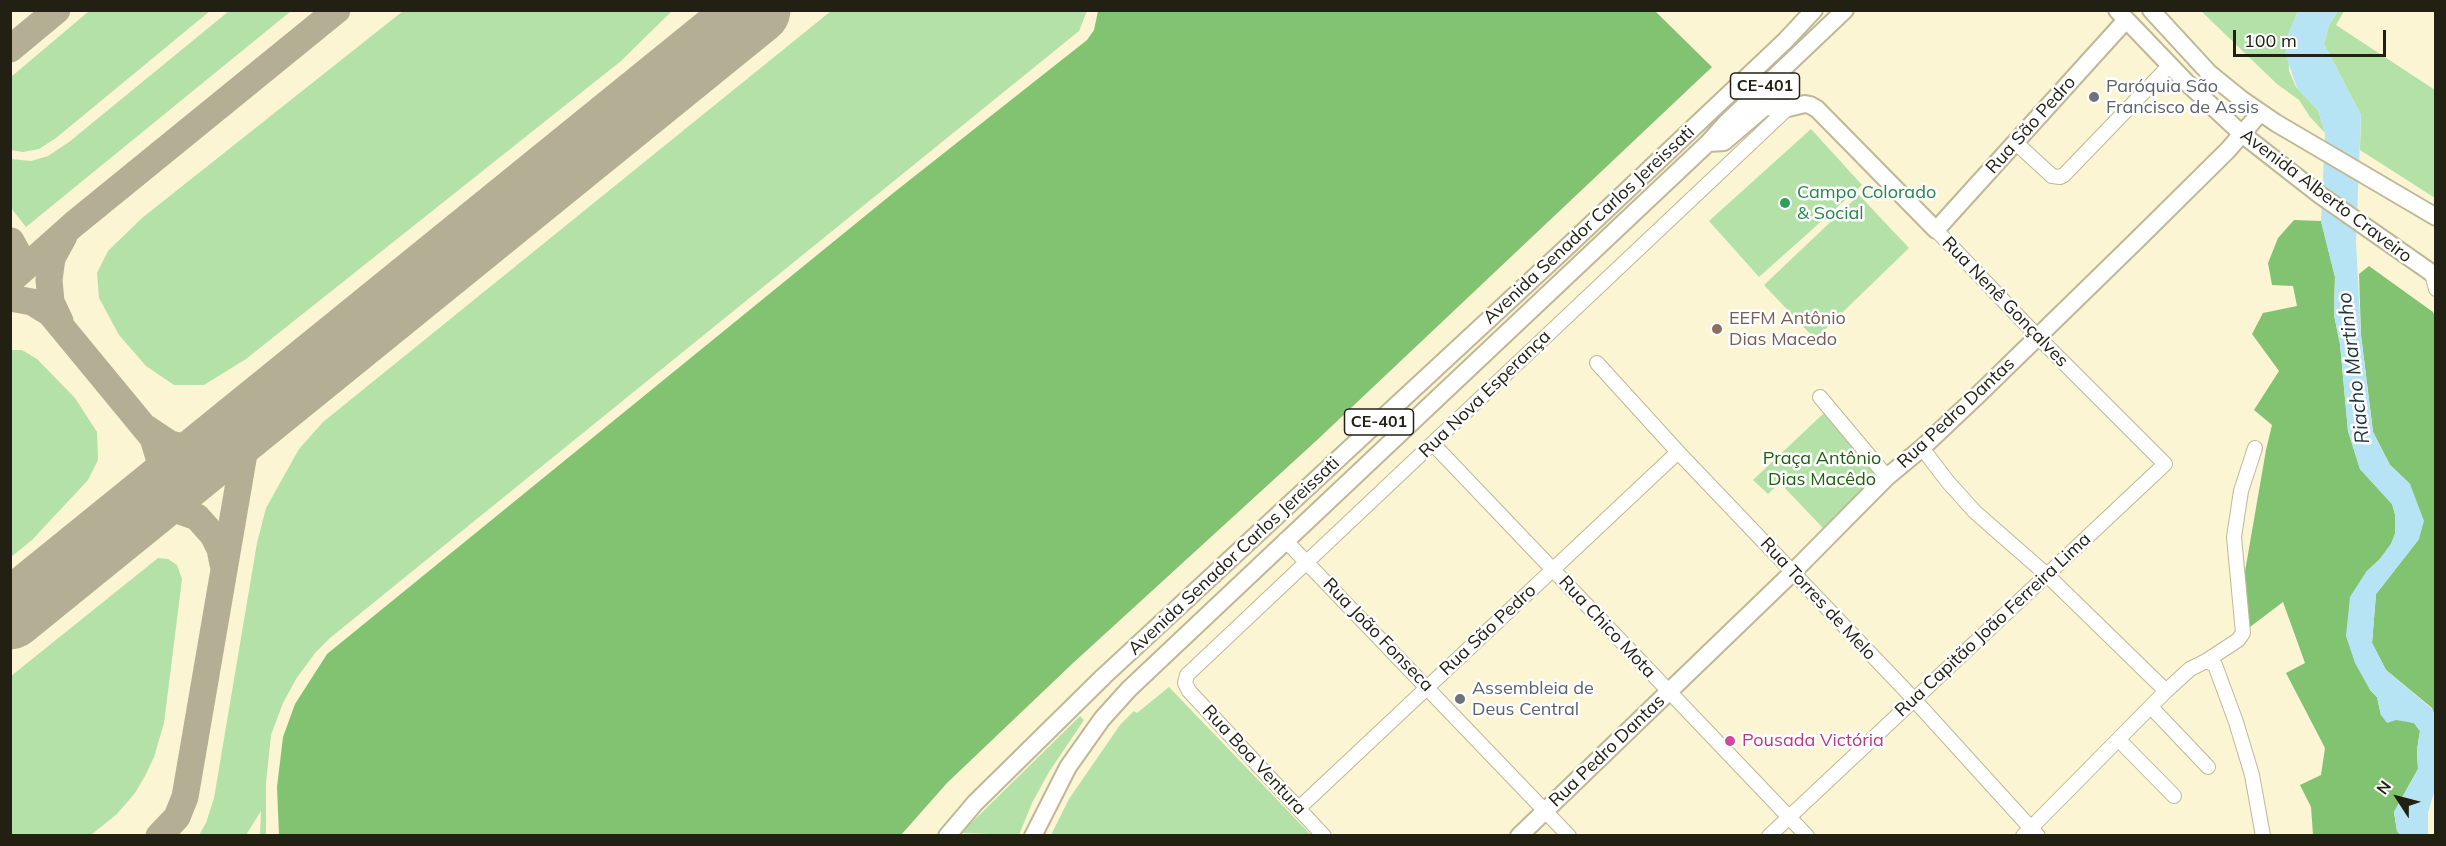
<!DOCTYPE html>
<meta charset="utf-8">
<style>
body{margin:0}
#map{position:relative;width:2446px;height:846px;overflow:hidden;background:#fcf5d3;font-family:Mulish,sans-serif}
canvas{display:block}
.frame{position:absolute;inset:0;border:12px solid #222013;pointer-events:none}
.north{position:absolute;left:2368px;top:768px;width:60px;height:60px;-webkit-text-stroke:4px #fff;paint-order:stroke;rotate:306deg;font-size:16px;font-weight:700;line-height:24px;text-align:center;color:#222013}
.north::after{content:'';display:block;margin:auto;width:21px;height:27px;background:#222013;clip-path:polygon(50% 0,100% 100%,50% 72%,0 100%)}
.scale{position:absolute;left:2233px;top:30px;width:153px;height:27px;box-sizing:border-box;border:3px solid #222013;border-top:0;padding-left:8px;font-size:18px;line-height:21px;white-space:nowrap;color:#222013;-webkit-text-stroke:4px #fff;paint-order:stroke}
</style>
<div id="map">
<canvas width="2446" height="846"></canvas>
<div class="frame"></div>
<div class="north">N</div>
<div class="scale">100 m</div>
</div>
<script>
const ctx = document.querySelector('canvas').getContext('2d');
ctx.lineJoin = 'round';
function paint(path, color) {
  ctx.fillStyle = color;
  ctx.fill(path, 'evenodd');
}
function poly(rows) {
  const path = new Path2D();
  for (const r of rows) {
    path.moveTo(r[0], r[1]);
    for (let i = 2; i < r.length; i += 2) path.lineTo(r[i], r[i + 1]);
  }
  return path;
}
function strokePath(path, color, width, dash) {
  ctx.strokeStyle = color;
  ctx.lineWidth = width;
  ctx.lineCap = dash ? 'butt' : 'round';
  ctx.setLineDash(dash || []);
  ctx.stroke(path);
}
function label(font, color, halo, rows, align = 'center') {
  ctx.font = font + ' Mulish,sans-serif';
  ctx.lineWidth = 5;
  ctx.setLineDash([]);
  ctx.textBaseline = 'middle';
  ctx.strokeStyle = halo;
  ctx.fillStyle = color;
  for (const [text, x, y, turn = 0] of rows) {
    ctx.save();
    ctx.translate(x, y);
    ctx.rotate((+turn || 0) * Math.PI / 180);
    ctx.textAlign = isNaN(turn) ? turn : align;
    if (halo) ctx.strokeText(text, 0, 0);
    ctx.fillText(text, 0, 0);
    ctx.restore();
  }
}
const green = poly([
 [89,11,210,11,56,138,39,149,23,152,11,150,11,77],
 [229,11,291,11,26,227,11,208,11,159,31,161,48,156,69,142],
 [403,11,672,11,621,61,246,359,204,385,174,385,146,366,119,335,99,298,97,273,108,251,142,218],
 [831,11,1087,11,1079,31,330,638,315,653,296,679,283,703,271,735,266,783,266,835,260,835,261,811,246,835,199,835,206,823,214,798,257,543,266,508,299,449,323,422],
 [2201,11,2298,11,2288,35,2289,71,2296,87,2318,110,2325,133,2310,117,2299,100,2277,84],
 [2338,11,2344,11,2336,25,2435,90,2435,198,2360,150,2361,115,2324,44,2329,25],
 [1811,129,1862,185,1759,277,1709,221],
 [1859,195,1909,248,1815,339,1764,285],
 [11,350,22,350,37,359,75,398,97,432,98,460,88,480,32,540,11,557],
 [1825,412,1878,472,1878,479,1827,528,1823,528,1780,483,1768,494,1753,480],
 [158,558,168,559,177,565,182,579,164,723,154,757,145,776,135,793,117,814,91,835,11,835,11,676],
 [1169,687,1311,835,1051,835,1069,799,1120,725,1134,711,1137,713],
 [1080,716,1084,720,1049,772,1032,803,1019,835,961,833]
]);
const forest = poly([
 [1098,11,1655,11,1712,67,1316,441,1072,664,947,783,901,835,279,835,277,787,283,737,295,704,327,654,892,194,1087,40,1094,30],
 [2294,220,2321,221,2335,277,2334,315,2340,344,2348,431,2360,469,2392,504,2395,514,2395,534,2391,544,2380,559,2366,572,2370,690,2377,697,2381,715,2414,723,2420,731,2417,750,2418,769,2394,812,2397,831,2401,835,2313,835,2311,807,2300,785,2321,775,2325,748,2286,673,2305,663,2283,602,2250,627,2243,583,2266,450,2272,425,2254,410,2279,371,2252,334,2263,313,2297,306,2293,286,2272,285,2268,263,2278,238],
 [2369,266,2433,312,2435,317,2435,716,2432,708,2386,670,2372,643,2376,594,2419,539,2410,484,2390,465,2373,432,2361,335,2359,274]
]);
const water = poly([
 [2298,11,2338,11,2329,25,2324,44,2361,115,2356,242,2361,335,2373,432,2390,465,2410,484,2424,521,2419,539,2376,594,2372,643,2386,670,2432,709,2435,716,2435,789,2428,813,2428,835,2401,835,2397,831,2394,812,2418,769,2417,750,2420,731,2414,723,2396,720,2387,723,2381,715,2377,697,2370,690,2355,663,2346,636,2350,597,2366,572,2380,559,2391,544,2395,534,2395,514,2392,504,2360,469,2348,431,2340,344,2334,315,2335,277,2321,221,2325,133,2318,110,2297,88,2285,53,2288,35]
]);
const taxiway = poly([
 [730,32,747,10],
 [10,49,57,10],
 [10,280,17,269,18,261,17,252,11,241],
 [10,281,74,224,337,10],
 [10,298,32,302,50,313,153,438,160,461,157,482,148,501,125,522],
 [60,321,51,302,49,280,52,258,64,236],
 [146,428,170,444,195,450,217,444,256,415],
 [133,518,147,511,171,508,197,517,213,535,220,549,223,564],
 [159,836,177,817,185,797,246,442,255,422,263,410]
]);
const runway = poly([
 [10,615,756,10]
]);
const minor = poly([
 [2015,142,2052,176,2060,177,2064,175,2170,65],
 [2432,274,2436,289],
 [1597,363,1678,452,1909,694,2038,836],
 [1820,397,1887,477],
 [1433,444,1807,836],
 [1922,448,1948,482,1975,512,2047,575,2166,691],
 [1285,540,1569,836],
 [2206,661,2238,640,2243,633,2234,537,2241,491,2255,448],
 [2151,707,2208,767],
 [2119,740,2174,796],
 [1299,808,1678,452],
 [1324,836,1189,691,1185,683,1187,675,1788,108],
 [1769,836,2165,464,2037,336,1936,230],
 [2023,836,2166,691,2190,669,2206,661,2215,665,2236,722,2252,775,2263,836]
]);
const major = poly([
 [2117,10,2186,82,2242,134,2320,195,2436,276],
 [2151,10,2209,73,2241,99,2276,123,2436,217],
 [1708,143,1724,142,1765,107,1788,108,1805,104,1810,105,1817,109,1936,230,2126,20],
 [947,836,975,803,1104,676,1567,247,1785,41,1814,10],
 [1033,836,1068,767,1102,719,1129,689,1708,143,1726,123,1845,10],
 [1519,836,1793,572,1887,477,1922,448,1978,395,2136,241,2228,150,2260,113]
]);
const markers = [
 [2094,97,6,"#6b7280"],
 [1785,203,6,"#2e9e5b"],
 [1717,329,6,"#8d6e63"],
 [1460,699,6,"#6b7280"],
 [1730,741,6,"#d1479c"]
];
const shields = [
 [1765,86,69],
 [1379,422,69]
];
const shieldNames = [
 ["CE-401",1765,86],
 ["CE-401",1379,422]
];
const worshipNames = [
 ["Paróquia São",2106,87],
 ["Francisco de Assis",2106,108],
 ["Assembleia de",1472,689],
 ["Deus Central",1472,710]
];
const streetNames = [
 ["Rua São Pedro",2031,125,-48],
 ["Avenida Alberto Craveiro",2326,196,37],
 ["Avenida Senador Carlos Jereissati",1589,225,-43],
 ["Rua Nenê Gonçalves",2005,302,46],
 ["Rua Nova Esperança",1485,394,-44],
 ["Rua Pedro Dantas",1956,413,-43],
 ["Avenida Senador Carlos Jereissati",1234,556,-43],
 ["Rua Torres de Melo",1818,599,47],
 ["Rua Capitão João Ferreira Lima",1993,625,-43],
 ["Rua Chico Mota",1607,627,47],
 ["Rua São Pedro",1488,630,-43],
 ["Rua João Fonseca",1378,635,46],
 ["Rua Pedro Dantas",1607,751,-44],
 ["Rua Boa Ventura",1254,760,47]
];
const leisureNames = [
 ["Campo Colorado",1797,193],
 ["& Social",1797,214]
];
const educationNames = [
 ["EEFM Antônio",1729,319],
 ["Dias Macedo",1729,340]
];
const parkNames = [
 ["Praça Antônio",1822,459],
 ["Dias Macêdo",1822,480]
];
const hotelNames = [
 ["Pousada Victória",1742,741]
];
const waterNames = [
 ["Riacho Martinho",2354,368,-97]
];
paint(green, '#b3e1a8');
paint(forest, '#82c372');
paint(water, '#b7e4f5');
strokePath(taxiway, '#b4ae94', 27);
strokePath(runway, '#b4ae94', 69);
strokePath(minor, '#bfb897', 16);
strokePath(major, '#bfb897', 20);
strokePath(minor, '#fff', 14);
strokePath(major, '#fff', 16);
for (const [x, y, r, color] of markers) {
  const dot = new Path2D();
  dot.arc(x, y, r, 0, 2 * Math.PI);
  ctx.fillStyle = color;
  ctx.fill(dot);
  strokePath(dot, '#fff', 2);
}
for (const [x, y, w] of shields) {
  const box = new Path2D();
  box.roundRect(x - w / 2, y - 13, w, 26, 4.5);
  ctx.fillStyle = '#fff';
  ctx.fill(box);
  strokePath(box, '#222013', 1.5);
}
label('bold 16px', '#222013', null, shieldNames);
label('18px', '#5b616d', '#fff', worshipNames, 'left');
label('18px', '#222013', '#fff', streetNames);
label('18px', '#27864d', '#fff', leisureNames, 'left');
label('18px', '#785e54', '#fff', educationNames, 'left');
label('18px', '#1f5e0b', '#fff', parkNames);
label('18px', '#b23c85', '#fff', hotelNames, 'left');
label('italic 20px', '#1e353d', '#fff', waterNames);
</script>
